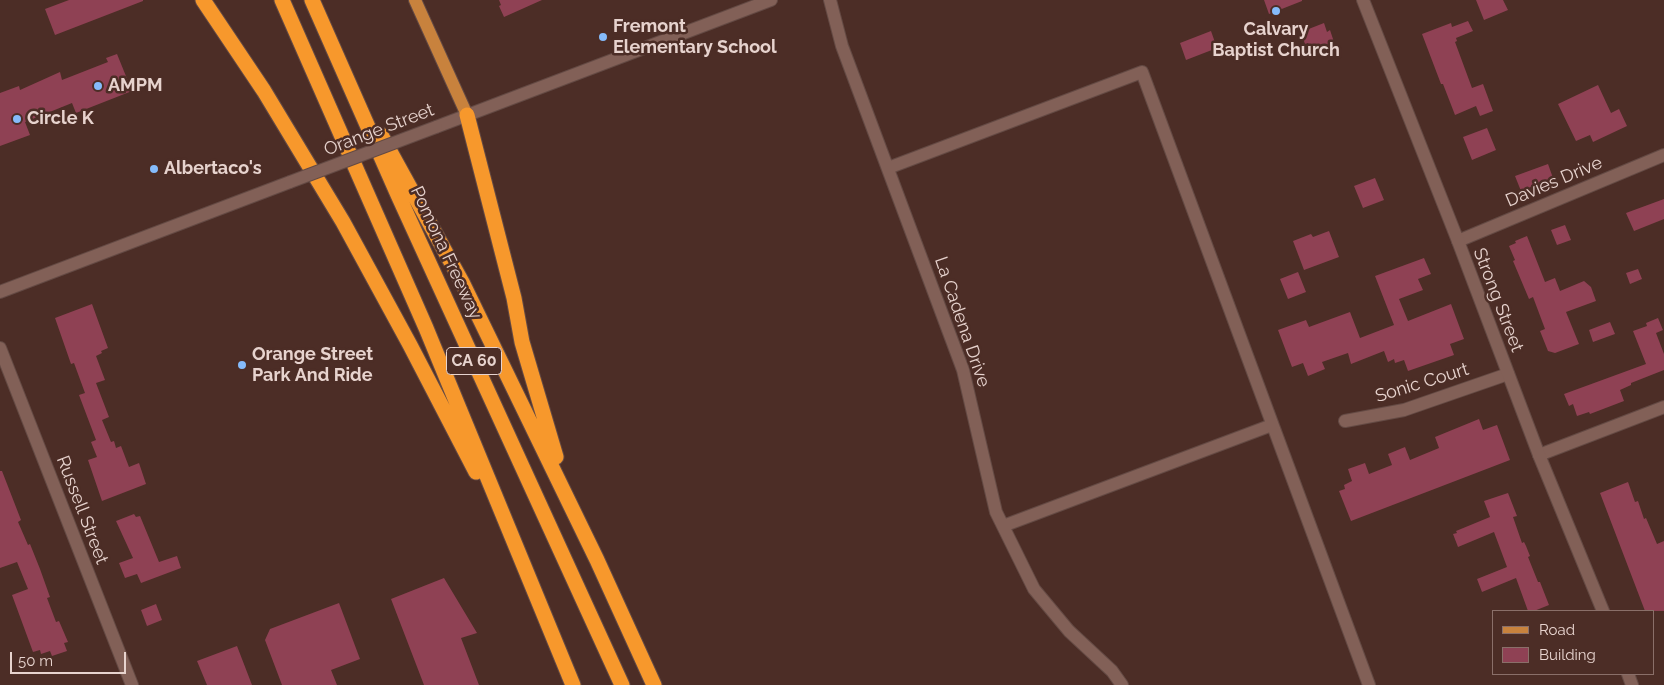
<!DOCTYPE html>
<style>
body{margin:0}
#map{position:relative;width:1664px;height:685px;overflow:hidden;background:#4c2d26;font-family:Raleway,sans-serif}
canvas{display:block}
.legend{position:absolute;left:1492px;top:610px;width:162px;height:65px;box-sizing:border-box;background:#4c2d26;border:1px solid #8a6f69;margin:0;padding:6px 9px;list-style:none;font-size:15px;color:#e7d3ce}
.legend li{display:flex;align-items:center;gap:10px;height:25px}
.legend b{width:25px;border:1px solid #8a6f69}
.scale{position:absolute;left:10px;top:652px;width:116px;height:22px;box-sizing:border-box;border:2px solid #e7d3ce;border-top:0;padding-left:6px;font-size:15px;line-height:18px;white-space:nowrap;color:#e7d3ce;-webkit-text-stroke:4px #4c2d26;paint-order:stroke}
</style>
<div id="map">
<canvas width="1664" height="685"></canvas>
<ul class="legend">
<li><b style="height:6px;background:#c8823d"></b>Road</li>
<li><b style="height:14px;background:#8f4154"></b>Building</li>
</ul>
<div class="scale">50 m</div>
</div>
<script>
const ctx = document.querySelector('canvas').getContext('2d');
ctx.lineJoin = 'round';
function paint(path, color) {
  ctx.fillStyle = color;
  ctx.fill(path, 'evenodd');
}
function poly(rows) {
  const path = new Path2D();
  for (const r of rows) {
    path.moveTo(r[0], r[1]);
    for (let i = 2; i < r.length; i += 2) path.lineTo(r[i], r[i + 1]);
  }
  return path;
}
function strokePath(path, color, width, dash) {
  ctx.strokeStyle = color;
  ctx.lineWidth = width;
  ctx.lineCap = dash ? 'butt' : 'round';
  ctx.setLineDash(dash || []);
  ctx.stroke(path);
}
function label(font, color, halo, rows, align = 'center') {
  ctx.font = font + ' Raleway,sans-serif';
  ctx.lineWidth = 5;
  ctx.setLineDash([]);
  ctx.textBaseline = 'middle';
  ctx.strokeStyle = halo;
  ctx.fillStyle = color;
  for (const [text, x, y, turn = 0] of rows) {
    ctx.save();
    ctx.translate(x, y);
    ctx.rotate((+turn || 0) * Math.PI / 180);
    ctx.textAlign = isNaN(turn) ? turn : align;
    if (halo) ctx.strokeText(text, 0, 0);
    ctx.fillText(text, 0, 0);
    ctx.restore();
  }
}
const building = poly([
 [69,0,143,0,143,1,55,35,45,9],
 [499,0,542,0,504,17,499,6,501,5],
 [1264,0,1302,0,1302,1,1269,14],
 [1476,0,1503,0,1508,10,1484,20],
 [1468,21,1473,31,1456,38,1457,41,1455,42,1472,88,1483,84,1493,111,1480,116,1476,106,1455,115,1443,84,1441,84,1422,34,1451,23,1452,27],
 [1324,23,1327,32,1330,30,1336,48,1314,57,1308,43,1305,44,1301,32],
 [1211,31,1217,48,1186,60,1180,43],
 [117,54,132,91,76,113,72,103,25,122,30,135,0,146,0,93,19,86,20,90,60,72,62,80,108,62,106,58],
 [1598,85,1611,113,1619,109,1627,126,1593,142,1590,135,1576,141,1558,104],
 [1487,128,1496,150,1472,160,1463,137],
 [1548,164,1553,178,1521,191,1515,176],
 [1375,178,1384,200,1363,208,1354,186],
 [1664,199,1664,219,1634,231,1626,213],
 [1565,225,1571,240,1557,245,1551,230],
 [1329,231,1339,257,1304,270,1293,241,1311,234,1313,237],
 [1527,236,1545,282,1555,278,1560,291,1584,281,1591,287,1596,301,1566,312,1579,344,1555,353,1548,351,1540,331,1545,329,1533,297,1529,299,1513,261,1515,260,1509,246,1516,243,1515,241],
 [1424,258,1431,274,1418,279,1423,290,1399,299,1408,321,1451,304,1464,339,1450,344,1454,355,1408,371,1404,360,1395,363,1394,359,1388,362,1384,351,1351,364,1348,353,1322,362,1325,369,1308,376,1303,363,1292,367,1278,330,1306,320,1309,327,1350,312,1360,338,1394,325,1375,276],
 [1638,269,1642,279,1630,284,1626,273],
 [1298,272,1306,292,1288,299,1280,279],
 [92,304,108,348,101,351,102,353,96,356,105,380,96,383,109,417,102,420,111,442,114,441,116,448,121,446,129,467,139,463,146,484,102,501,88,460,97,457,91,442,96,440,79,395,85,393,74,363,71,364,55,318],
 [1658,318,1663,330,1656,333,1664,354,1664,370,1631,383,1631,385,1620,390,1624,401,1590,414,1589,412,1577,416,1573,404,1569,406,1564,394,1646,364,1633,331,1647,326,1646,323],
 [1610,322,1615,334,1593,342,1589,330],
 [1479,419,1483,430,1497,425,1510,460,1351,521,1339,491,1345,489,1344,485,1352,481,1348,469,1365,463,1369,474,1392,465,1388,454,1405,447,1410,460,1439,448,1435,437],
 [0,471,2,471,21,520,18,522,28,545,30,544,40,569,50,597,47,598,56,622,59,621,68,642,64,643,67,651,52,656,50,651,41,654,40,650,33,652,12,595,28,589,17,562,0,568],
 [1628,482,1635,502,1638,501,1644,519,1646,518,1657,544,1664,541,1664,611,1645,611,1600,493],
 [1508,493,1517,516,1513,517,1522,543,1524,542,1526,546,1530,556,1528,557,1538,582,1540,582,1549,605,1534,611,1528,611,1516,578,1482,592,1477,579,1507,567,1494,532,1458,547,1453,534,1457,533,1456,531,1490,517,1484,501],
 [134,514,136,517,140,516,159,562,177,556,181,568,141,583,137,574,125,578,119,563,133,558,116,521],
 [444,578,477,633,461,638,479,685,424,685,391,599],
 [339,603,360,659,331,670,337,685,282,685,265,640,270,629],
 [156,604,162,620,147,626,141,610],
 [237,646,252,685,207,685,197,661]
]);
const minor = poly([
 [830,0,842,46,963,370,996,512,1034,589,1069,631,1112,671,1122,685],
 [888,168,1142,72,1369,685],
 [1458,241,1664,155],
 [0,348,132,685],
 [1345,421,1404,410,1508,374],
 [1539,455,1664,407],
 [1003,526,1272,425]
]);
const tertiary = poly([
 [1363,0,1458,241,1539,455,1603,611],
 [436,127,771,0],
 [0,292,290,182],
 [1628,674,1632,685]
]);
const primary = poly([
 [415,0,467,115]
]);
const motorway = poly([
 [203,0,264,91,343,222,410,345,476,472],
 [282,0,426,328,573,685],
 [312,0,398,195,622,685],
 [467,115,514,298,522,342,556,457],
 [381,135,462,282,597,560,654,685]
]);
const tertiaryBridge = poly([
 [290,182,436,127]
]);
const markers = [
 [1276,11,5,"#85bbfb"],
 [603,37,5,"#85bbfb"],
 [98,86,5,"#85bbfb"],
 [17,119,5,"#85bbfb"],
 [154,169,5,"#85bbfb"],
 [242,365,5,"#85bbfb"]
];
const shields = [
 [474,361,55]
];
const shieldNames = [
 ["CA 60",474,361]
];
const poiNames = [
 ["Fremont",613,27],
 ["Elementary School",613,48],
 ["Calvary",1276,30,"center"],
 ["Baptist Church",1276,51,"center"],
 ["AMPM",108,86],
 ["Circle K",27,119],
 ["Albertaco's",164,169],
 ["Orange Street",252,355],
 ["Park And Ride",252,376]
];
const streetNames = [
 ["Orange Street",379,130,-21],
 ["Davies Drive",1554,182,-23],
 ["Pomona Freeway",446,253,65],
 ["Strong Street",1498,300,69],
 ["La Cadena Drive",962,322,71],
 ["Sonic Court",1422,383,-17],
 ["Russell Street",82,510,69]
];
paint(building, '#8f4154');
strokePath(minor, '#644a44', 14);
strokePath(tertiary, '#644a44', 14);
strokePath(primary, '#644a44', 14);
strokePath(motorway, '#644a44', 17);
strokePath(minor, '#826057', 12);
strokePath(tertiary, '#826057', 12);
strokePath(primary, '#c8823d', 12);
strokePath(motorway, '#f7982c', 15);
strokePath(tertiaryBridge, '#644a44', 14, []);
strokePath(tertiaryBridge, '#826057', 12);
for (const [x, y, r, color] of markers) {
  const dot = new Path2D();
  dot.arc(x, y, r, 0, 2 * Math.PI);
  ctx.fillStyle = color;
  ctx.fill(dot);
  strokePath(dot, '#4c2d26', 2);
}
for (const [x, y, w] of shields) {
  const box = new Path2D();
  box.roundRect(x - w / 2, y - 13.5, w, 27, 4);
  ctx.fillStyle = '#4c2d26';
  ctx.fill(box);
  strokePath(box, '#e7d3ce', 1);
}
label('bold 16px', '#e7d3ce', null, shieldNames);
label('bold 18px', '#e7d3ce', '#4c2d26', poiNames, 'left');
label('18px', '#e7d3ce', '#4c2d26', streetNames);
</script>
